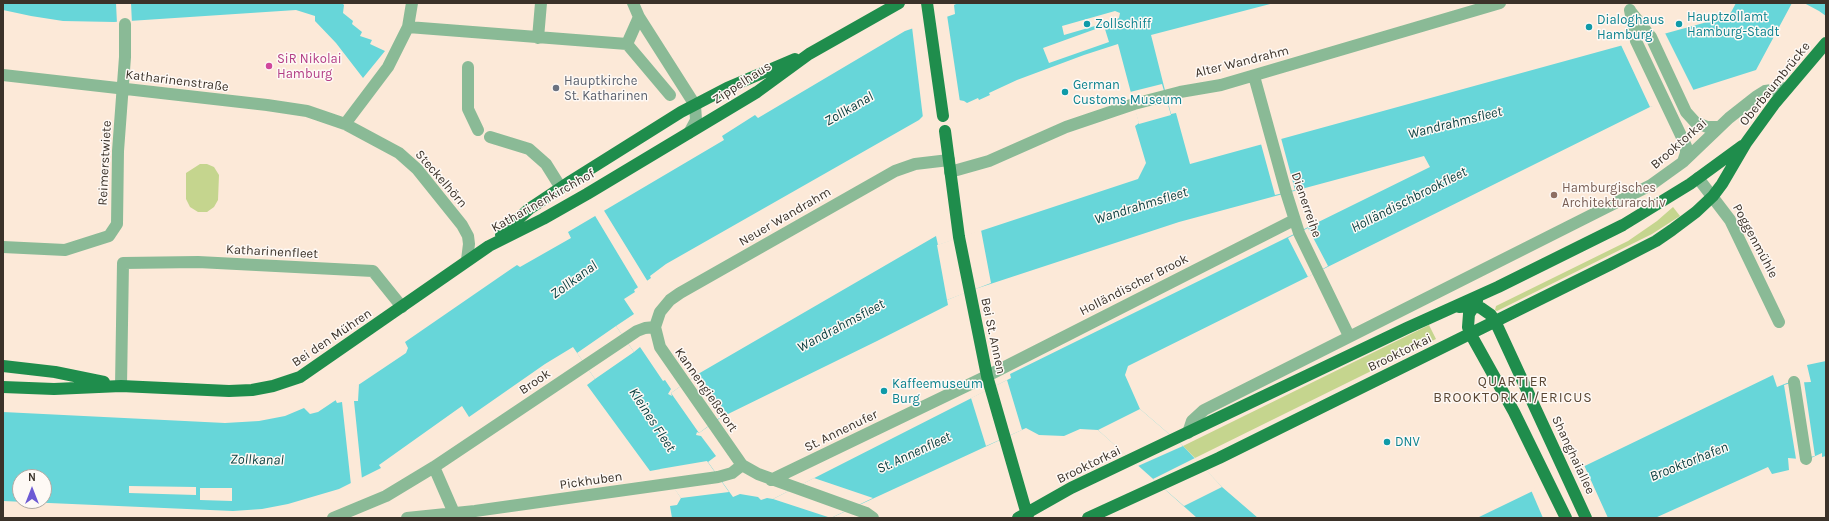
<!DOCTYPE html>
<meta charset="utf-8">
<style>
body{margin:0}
#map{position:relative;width:1829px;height:521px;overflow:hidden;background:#fce9d8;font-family:Karla,sans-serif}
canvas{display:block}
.frame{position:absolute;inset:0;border:4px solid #3b3229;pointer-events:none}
.north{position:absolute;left:12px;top:469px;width:40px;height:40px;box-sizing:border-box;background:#fef9f5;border:1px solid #b0a9a3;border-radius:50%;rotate:0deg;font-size:11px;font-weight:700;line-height:16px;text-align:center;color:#3b3229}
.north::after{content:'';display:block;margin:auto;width:14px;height:18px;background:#6d5ad4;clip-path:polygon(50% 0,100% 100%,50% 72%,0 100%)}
</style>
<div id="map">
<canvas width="1829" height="521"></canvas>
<div class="frame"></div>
<div class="north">N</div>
</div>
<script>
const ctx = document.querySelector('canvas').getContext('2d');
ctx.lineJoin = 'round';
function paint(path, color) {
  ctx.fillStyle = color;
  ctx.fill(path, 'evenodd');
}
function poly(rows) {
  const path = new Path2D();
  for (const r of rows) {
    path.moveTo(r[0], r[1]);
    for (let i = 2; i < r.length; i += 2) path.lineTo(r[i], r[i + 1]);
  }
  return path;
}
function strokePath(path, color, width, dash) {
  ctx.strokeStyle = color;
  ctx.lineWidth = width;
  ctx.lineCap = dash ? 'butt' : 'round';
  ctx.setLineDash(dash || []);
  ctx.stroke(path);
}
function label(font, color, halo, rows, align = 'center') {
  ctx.font = font + ' Karla,sans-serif';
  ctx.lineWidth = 3;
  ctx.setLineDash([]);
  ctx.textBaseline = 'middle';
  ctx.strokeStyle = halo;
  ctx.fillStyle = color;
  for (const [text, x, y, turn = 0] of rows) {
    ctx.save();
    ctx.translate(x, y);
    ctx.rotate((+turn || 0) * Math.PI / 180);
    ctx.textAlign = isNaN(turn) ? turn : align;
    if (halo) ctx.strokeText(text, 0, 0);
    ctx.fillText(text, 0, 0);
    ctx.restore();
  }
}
const green = poly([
 [200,164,207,164,214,167,219,175,218,200,214,207,207,212,198,212,190,207,186,199,186,173],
 [1673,207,1680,216,1652,234,1497,311,1495,310,1496,306,1628,241,1657,221],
 [1429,325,1436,339,1195,458,1183,446]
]);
const water = poly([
 [3,3,342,3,344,5,343,13,353,21,352,24,362,32,360,36,372,40,370,44,385,51,363,78,336,43,315,21,315,16,296,10,114,22,63,21,31,16,3,10],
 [958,3,1274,3,1151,35,1171,114,1176,113,1190,164,1729,16,1736,3,1792,3,1756,70,1693,90,1650,107,1128,366,1125,375,1140,409,1183,446,1222,487,1258,518,1197,518,1098,430,1080,429,1064,436,1039,435,1026,428,831,518,672,518,670,506,677,505,681,498,661,469,650,471,587,385,595,379,573,347,545,364,469,417,462,406,379,465,381,468,339,489,288,504,262,509,233,511,3,501,3,412,225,423,259,421,285,416,304,408,310,414,318,412,406,353,408,348,405,342,511,269,517,265,520,267,571,238,568,232,724,140,722,136,755,115,758,118,905,31,955,14,954,5],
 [1115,11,1120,13,1119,18,1112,21,1064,35,1062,26],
 [1118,44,1139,123,1135,126,1146,163,1138,179,938,245,936,236,698,374,671,393,672,396,668,394,671,389,665,380,663,381,640,347,634,352,616,326,634,314,624,299,635,292,634,290,651,278,650,276,666,264,919,120,923,116,959,100,964,101,967,103,978,98,979,100,990,95,989,93,1017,80,1084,55],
 [1424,156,1430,167,1010,374,1011,378,773,499,767,498,761,500,758,497,740,494,733,497,708,462,716,456,701,436,696,435,697,432,699,433,726,414,726,415,877,341,948,305,947,300,969,291,1179,222],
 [20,477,44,477,44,501,20,501],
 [1804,3,1826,3,1826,16,1819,11],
 [1826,361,1826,456,1822,457,1822,453,1811,458,1800,459,1788,458,1789,470,1772,474,1768,467,1655,518,1477,518,1773,375,1777,387,1787,383,1811,382,1807,365]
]);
const pier = poly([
 [116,3,131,3,132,24,117,24],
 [947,15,960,102,923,118,912,27],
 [1104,26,1109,42,1049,63,1043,48],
 [1665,33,1694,91,1667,103,1650,107,1621,45],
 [1162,84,1171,115,1139,124,1130,92],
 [1281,138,1295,190,1275,195,1261,144],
 [603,209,648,282,639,289,594,214],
 [1308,228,1328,266,1308,277,1288,238],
 [981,230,991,283,947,300,937,245],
 [616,326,634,352,595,379,577,353],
 [698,374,726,413,699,433,671,393],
 [1007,380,1022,430,986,446,971,398],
 [1794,382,1804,382,1815,456,1800,459,1796,459,1784,385],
 [359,384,358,401,354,401,362,479,351,485,342,402,337,403,335,399],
 [1140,409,1183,446,1138,466,1098,430],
 [1195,458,1222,487,1184,506,1153,479],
 [707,461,729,492,681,498,660,469],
 [1584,465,1608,518,1543,518,1531,490],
 [814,478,873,498,831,518,773,499],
 [129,486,196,487,196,495,129,493],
 [200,488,232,488,232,501,200,500]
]);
const minor = poly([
 [633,3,639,17,695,105,696,120,689,133],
 [1630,10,1636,41,1686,146,1686,153,1683,162],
 [1631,12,1651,37,1686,112,1695,122,1707,127,1719,127],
 [408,27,627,44,670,95],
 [538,38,541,3],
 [627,44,639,17],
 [468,67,468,109,478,130],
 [3,75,267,105,307,111,345,124,399,153,417,169,462,225,468,236,469,244,467,260],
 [1254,76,1286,192,1299,233,1349,336],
 [345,124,388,67,408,27,412,3],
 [490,137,529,149,546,164,561,188],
 [950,172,989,161,1066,127,1134,104,1180,92,1221,85,1500,3],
 [1698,178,1730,220,1779,322],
 [3,247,65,250,109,236,117,224,118,151,125,57,125,24],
 [1794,382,1806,459],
 [121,386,123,263,198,262,373,271,402,307],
 [1188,433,1192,421,1204,410,1651,185,1683,162,1729,118,1757,96,1765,91,1787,88],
 [742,465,660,347,655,327,660,312,670,300,680,293,895,171,915,164,949,160],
 [434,467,454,513],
 [771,480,987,376,1294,220],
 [333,518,386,496,434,467,637,331,645,328,655,327],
 [407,518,475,511,718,477,732,473,742,465,758,474,866,513,873,518]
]);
const major = poly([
 [927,3,943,116],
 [945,131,959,237,987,376,1028,518],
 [501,235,529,209,571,181,681,112,727,88,795,59],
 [1477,301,1469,314,1468,327,1470,333,1514,412,1566,518],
 [1459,307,1473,306,1481,308,1491,315,1495,321,1586,518],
 [3,366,55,372,104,382],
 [3,387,54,389,121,386,229,391,252,390,273,386,300,377,489,246,543,219,587,194,757,92,809,54,899,3],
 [1018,518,1071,488,1407,328,1498,287,1623,225,1690,184,1742,146],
 [1088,518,1219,458,1611,264,1656,241,1672,230,1696,212,1713,196,1722,184,1746,143,1775,103,1826,43]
]);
const markers = [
 [1087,24,4,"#0f9aa8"],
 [1679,24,4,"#0f9aa8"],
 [1589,27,4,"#0f9aa8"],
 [269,66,4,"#d1479c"],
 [556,88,4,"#6b7280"],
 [1065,92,4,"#0f9aa8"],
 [1554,195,4,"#8d6e63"],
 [884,391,4,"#0f9aa8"],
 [1387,442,4,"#0f9aa8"]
];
const cultureNames = [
 ["Hauptzollamt",1687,17],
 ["Hamburg-Stadt",1687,32],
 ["Dialoghaus",1597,20],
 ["Hamburg",1597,35],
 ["Zollschiff",1095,24],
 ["German",1073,85],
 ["Customs Museum",1073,100],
 ["Kaffeemuseum",892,384],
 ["Burg",892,399],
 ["DNV",1395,442]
];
const hotelNames = [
 ["SiR Nikolai",277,59],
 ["Hamburg",277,74]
];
const streetNames = [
 ["Alter Wandrahm",1242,62,-14],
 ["Katharinenstraße",177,81,7],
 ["Zippelhaus",742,83,-33],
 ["Oberbaumbrücke",1775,84,-51],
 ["Brooktorkai",1679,144,-41],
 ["Reimerstwiete",105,163,-87],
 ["Steckelhörn",441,179,49],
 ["Katharinenkirchhof",543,201,-29],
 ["Dienerreihe",1306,205,71],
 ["Neuer Wandrahm",785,217,-30],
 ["Poggenmühle",1755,241,62],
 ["Katharinenfleet",272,252,3],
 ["Holländischer Brook",1134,285,-27],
 ["Bei St. Annen",993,336,78],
 ["Bei den Mühren",332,338,-34],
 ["Brooktorkai",1400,353,-26],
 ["Brook",535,382,-34],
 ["Kannengießerort",706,390,55],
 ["St. Annenufer",841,431,-26],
 ["Shanghaiallee",1573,455,65],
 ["Brooktorkai",1089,465,-26],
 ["Pickhuben",591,481,-8]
];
const worshipNames = [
 ["Hauptkirche",564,81],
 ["St. Katharinen",564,96]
];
const educationNames = [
 ["Hamburgisches",1562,188],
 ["Architekturarchiv",1562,203]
];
const waterNames = [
 ["Zollkanal",849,109,-30],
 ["Wandrahmsfleet",1455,123,-14],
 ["Holländischbrookfleet",1409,200,-27],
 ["Wandrahmsfleet",1141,206,-17],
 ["Zollkanal",574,280,-36],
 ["Wandrahmsfleet",841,326,-28],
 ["Kleines Fleet",652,420,57],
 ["St. Annenfleet",914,453,-25],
 ["Zollkanal",257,460,1],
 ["Brooktorhafen",1689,462,-22]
];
const neighbourhoodNames = [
 ["QUARTIER",1513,382],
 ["BROOKTORKAI/ERICUS",1513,398]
];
paint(green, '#c5d58e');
paint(water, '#67d6d9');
paint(pier, '#fce9d8');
strokePath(minor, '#8aba96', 12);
strokePath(major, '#1f8d4c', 12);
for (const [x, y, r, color] of markers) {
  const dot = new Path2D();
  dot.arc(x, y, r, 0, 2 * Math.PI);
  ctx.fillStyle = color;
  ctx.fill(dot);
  strokePath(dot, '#fef9f5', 1.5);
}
label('13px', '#0d838f', '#fef9f5', cultureNames, 'left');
label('13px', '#b23c85', '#fef9f5', hotelNames, 'left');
label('13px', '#3b3229', '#fef9f5', streetNames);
label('13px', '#5b616d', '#fef9f5', worshipNames, 'left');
label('13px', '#785e54', '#fef9f5', educationNames, 'left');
label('italic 14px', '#0c4142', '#fef9f5', waterNames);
ctx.letterSpacing = '1px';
label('14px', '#5a4734', '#fef9f5', neighbourhoodNames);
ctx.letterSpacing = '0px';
</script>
